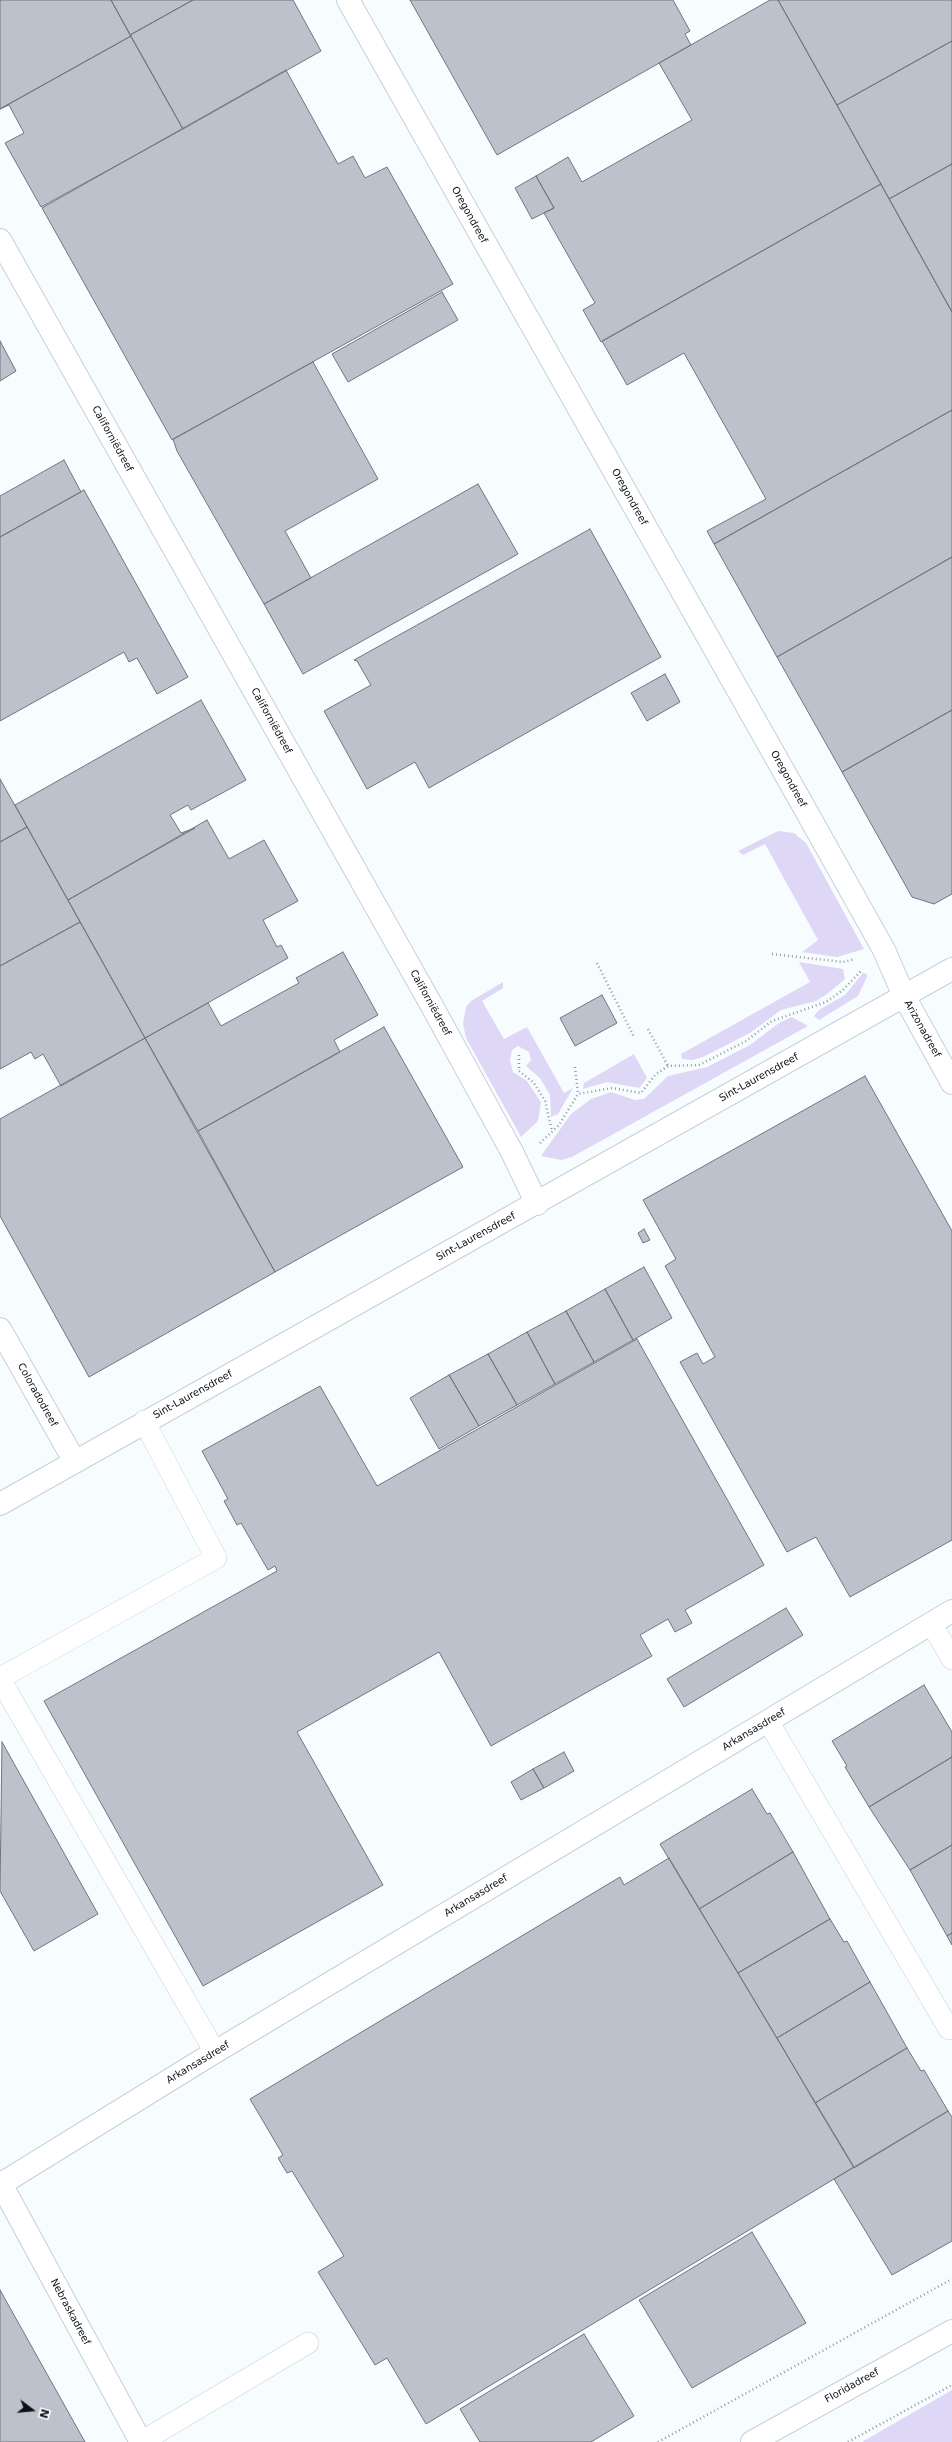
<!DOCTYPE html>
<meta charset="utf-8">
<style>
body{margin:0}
#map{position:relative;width:952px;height:2442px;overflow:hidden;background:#f7fcff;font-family:"DejaVu Sans",sans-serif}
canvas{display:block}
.north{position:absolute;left:12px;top:2390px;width:40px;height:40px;-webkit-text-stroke:3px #fff;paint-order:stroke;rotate:106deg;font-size:11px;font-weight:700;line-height:16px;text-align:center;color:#0d1013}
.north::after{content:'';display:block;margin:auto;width:14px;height:18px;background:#0d1013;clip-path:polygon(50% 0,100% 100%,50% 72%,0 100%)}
</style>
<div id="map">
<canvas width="952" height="2442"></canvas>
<div class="north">N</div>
</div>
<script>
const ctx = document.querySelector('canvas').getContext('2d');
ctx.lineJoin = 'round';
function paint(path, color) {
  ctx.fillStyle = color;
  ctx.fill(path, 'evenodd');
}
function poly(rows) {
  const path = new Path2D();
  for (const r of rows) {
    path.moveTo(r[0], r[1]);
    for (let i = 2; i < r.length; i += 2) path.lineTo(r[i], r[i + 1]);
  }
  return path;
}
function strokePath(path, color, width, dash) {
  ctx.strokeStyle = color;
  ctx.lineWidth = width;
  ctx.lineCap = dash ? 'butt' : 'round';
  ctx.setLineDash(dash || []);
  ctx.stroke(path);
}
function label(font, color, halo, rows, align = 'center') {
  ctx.font = font + ' "DejaVu Sans",sans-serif';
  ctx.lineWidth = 3;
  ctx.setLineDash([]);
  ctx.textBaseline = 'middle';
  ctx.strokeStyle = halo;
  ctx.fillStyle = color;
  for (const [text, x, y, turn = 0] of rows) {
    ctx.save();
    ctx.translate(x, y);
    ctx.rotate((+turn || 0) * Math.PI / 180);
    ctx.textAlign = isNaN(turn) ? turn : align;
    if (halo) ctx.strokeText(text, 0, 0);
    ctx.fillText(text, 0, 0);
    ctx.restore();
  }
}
const green = poly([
 [778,831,794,833,806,843,864,949,837,957,802,952,818,940,765,844,743,855,738,851],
 [799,962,843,969,845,979,827,994,816,1001,781,1010,750,1033,703,1057,692,1060,682,1059,681,1054,810,982],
 [863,973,867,974,867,977,858,996,819,1020,814,1016,819,1010,845,995],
 [503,982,503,988,482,1001,504,1039,527,1027,564,1093,573,1088,558,1114,551,1117,550,1095,540,1078,526,1066,531,1060,529,1052,518,1046,512,1050,510,1060,513,1072,527,1081,541,1102,538,1121,521,1137,466,1038,463,1024,466,1007,471,1001],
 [792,1017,808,1026,572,1157,561,1160,541,1156,571,1114,591,1099,611,1092,635,1100,644,1099,668,1076,707,1067,750,1045,779,1023],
 [634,1054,647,1078,639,1088,607,1082,583,1089,584,1083],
 [952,2390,952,2442,862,2442]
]);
const building = poly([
 [0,0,111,0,131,36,0,109,0,0],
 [111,0,193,0,130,35,111,0],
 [193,0,293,0,321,51,183,129,130,35,193,0],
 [410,0,673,0,690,31,685,34,691,45,497,155,410,0],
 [770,0,778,0,881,184,601,342,583,310,595,303,544,213,554,208,536,176,568,157,582,182,692,120,659,63,770,0],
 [778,0,952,0,952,41,837,105,778,0],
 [131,36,183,129,41,207,5,143,24,133,9,105,0,109,131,36],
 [952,41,952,164,889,199,837,105,952,41],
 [286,70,338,164,353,156,365,178,387,167,453,284,172,440,42,208,286,70],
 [952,164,952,312,889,199,952,164],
 [536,176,554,208,532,219,515,188,536,176],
 [881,184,952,312,952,410,714,544,707,531,766,499,684,353,627,385,602,341,881,184],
 [442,292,458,320,348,382,332,354,442,292],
 [0,341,16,371,0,381,0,341],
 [313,362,378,479,285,531,311,578,264,604,177,451,173,439,313,362],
 [952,410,952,557,777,657,714,544,952,410],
 [64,460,81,492,0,537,0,496,64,460],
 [478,484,518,554,303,674,264,604,478,484],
 [84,490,188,677,157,694,137,658,129,662,124,652,0,721,0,537,84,490],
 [590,529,661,657,429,788,415,762,367,789,324,711,371,685,357,661,354,660,590,529],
 [952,557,952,710,842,772,777,657,952,557],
 [665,674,680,702,647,721,631,693,665,674],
 [201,700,246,780,191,810,188,805,170,815,181,833,195,828,68,900,15,805,201,700],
 [952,710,952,894,934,904,912,897,842,772,952,710],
 [0,779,27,827,0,842,0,779],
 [207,820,229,859,264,840,298,901,263,920,277,947,281,945,288,958,145,1038,68,900,207,820],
 [27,827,80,922,0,966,0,842,27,827],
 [80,922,145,1038,61,1086,43,1054,35,1059,31,1052,0,1069,0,966,80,922],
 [343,952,378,1015,334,1040,340,1052,198,1131,145,1038,208,1003,221,1026,299,983,296,978,343,952],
 [602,995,617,1023,575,1046,560,1018,602,995],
 [384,1027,463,1167,275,1272,198,1131,384,1027],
 [145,1038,275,1272,89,1377,0,1216,0,1119,145,1038],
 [865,1076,952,1231,952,1540,850,1597,816,1537,787,1552,680,1362,697,1353,703,1364,715,1357,665,1266,676,1259,643,1200,865,1076],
 [644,1229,650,1240,643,1243,638,1233,644,1229],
 [644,1267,672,1318,633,1340,605,1289,644,1267],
 [605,1289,633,1340,594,1362,566,1311,605,1289],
 [566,1311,594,1362,555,1384,527,1332,566,1311],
 [527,1332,555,1384,517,1405,488,1354,527,1332],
 [637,1339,764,1565,685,1610,692,1623,675,1632,668,1619,640,1635,652,1656,491,1746,439,1652,297,1732,383,1885,203,1986,44,1701,277,1571,275,1566,268,1570,241,1523,237,1525,224,1501,228,1499,202,1451,320,1386,377,1486,637,1339],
 [488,1354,517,1405,479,1426,449,1375,488,1354],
 [449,1375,479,1426,439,1449,410,1398,449,1375],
 [786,1608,803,1635,684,1707,667,1679,786,1608],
 [924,1685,952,1732,952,1757,869,1807,845,1767,847,1766,832,1741,924,1685],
 [2,1742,98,1914,34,1951,0,1891,2,1742],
 [564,1752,574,1771,544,1788,533,1769,564,1752],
 [952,1757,952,1845,910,1870,869,1807,952,1757],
 [533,1769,544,1788,521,1800,511,1782,533,1769],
 [752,1789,767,1814,770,1813,793,1852,699,1909,660,1844,752,1789],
 [952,1845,952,1933,947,1936,910,1870,952,1845],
 [793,1852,830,1919,738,1973,699,1909,793,1852],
 [669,1858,854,2167,426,2424,387,2358,375,2365,318,2272,344,2256,292,2171,287,2173,278,2158,283,2155,250,2099,620,1877,624,1885,669,1858],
 [830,1919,844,1942,847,1941,870,1982,777,2038,738,1973,830,1919],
 [952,1933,952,1945,947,1936,952,1933],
 [870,1982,907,2048,815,2103,777,2038,870,1982],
 [907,2048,921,2071,924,2070,948,2111,854,2168,815,2103,907,2048],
 [948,2111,952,2117,952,2241,892,2275,834,2179,948,2111],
 [752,2232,806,2323,692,2388,639,2300,752,2232],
 [0,2290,85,2442,0,2442,0,2290],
 [584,2334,634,2416,591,2442,480,2442,460,2409,584,2334]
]);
const path = poly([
 [772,954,843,962,855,959],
 [597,963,634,1037],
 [648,1029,668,1066],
 [519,1055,519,1071,534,1083,545,1101,552,1131],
 [575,1067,578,1094],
 [540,1143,559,1125,578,1094,612,1088,641,1093,655,1075,668,1066,699,1065,746,1041,772,1021,826,1002,843,990,861,971],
 [658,2442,952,2279],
 [848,2442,952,2385]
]);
const service = poly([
 [931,1623,952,1659],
 [0,1678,216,1558,144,1421],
 [0,1679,215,2052],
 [768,1721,949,2029],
 [141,2442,308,2343]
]);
const minor = poly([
 [348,0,800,800,884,950,904,996,952,1083],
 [0,240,432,1006,512,1152,537,1204],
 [0,1329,75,1462],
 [0,1504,952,969],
 [0,2182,141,2442],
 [1,2184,215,2052,952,1611]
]);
const tertiary = poly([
 [752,2442,952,2331]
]);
const streetNames = [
 ["Oregondreef",469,215,61],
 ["Californiëdreef",112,439,61],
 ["Oregondreef",629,497,61],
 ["Californiëdreef",271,721,61],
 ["Oregondreef",788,779,61],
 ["Californiëdreef",430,1003,61],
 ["Arizonadreef",922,1029,61],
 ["Sint-Laurensdreef",759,1078,-29],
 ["Sint-Laurensdreef",476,1237,-29],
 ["Coloradodreef",37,1395,61],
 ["Sint-Laurensdreef",193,1395,-29],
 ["Arkansasdreef",754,1730,-31],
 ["Arkansasdreef",476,1896,-31],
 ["Arkansasdreef",198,2063,-31],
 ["Nebraskadreef",70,2312,62],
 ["Floridadreef",852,2386,-29]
];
paint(green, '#dfd7f6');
paint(building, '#bcc1cb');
strokePath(building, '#71757f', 1);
strokePath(service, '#c6d0d8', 22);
strokePath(minor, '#c6d0d8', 24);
strokePath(tertiary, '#c6d0d8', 24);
strokePath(path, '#969a9d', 2.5, [1, 3]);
strokePath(service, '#fff', 21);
strokePath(minor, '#fff', 22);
strokePath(tertiary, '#fff', 22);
label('10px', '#0d1013', '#fff', streetNames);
</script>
